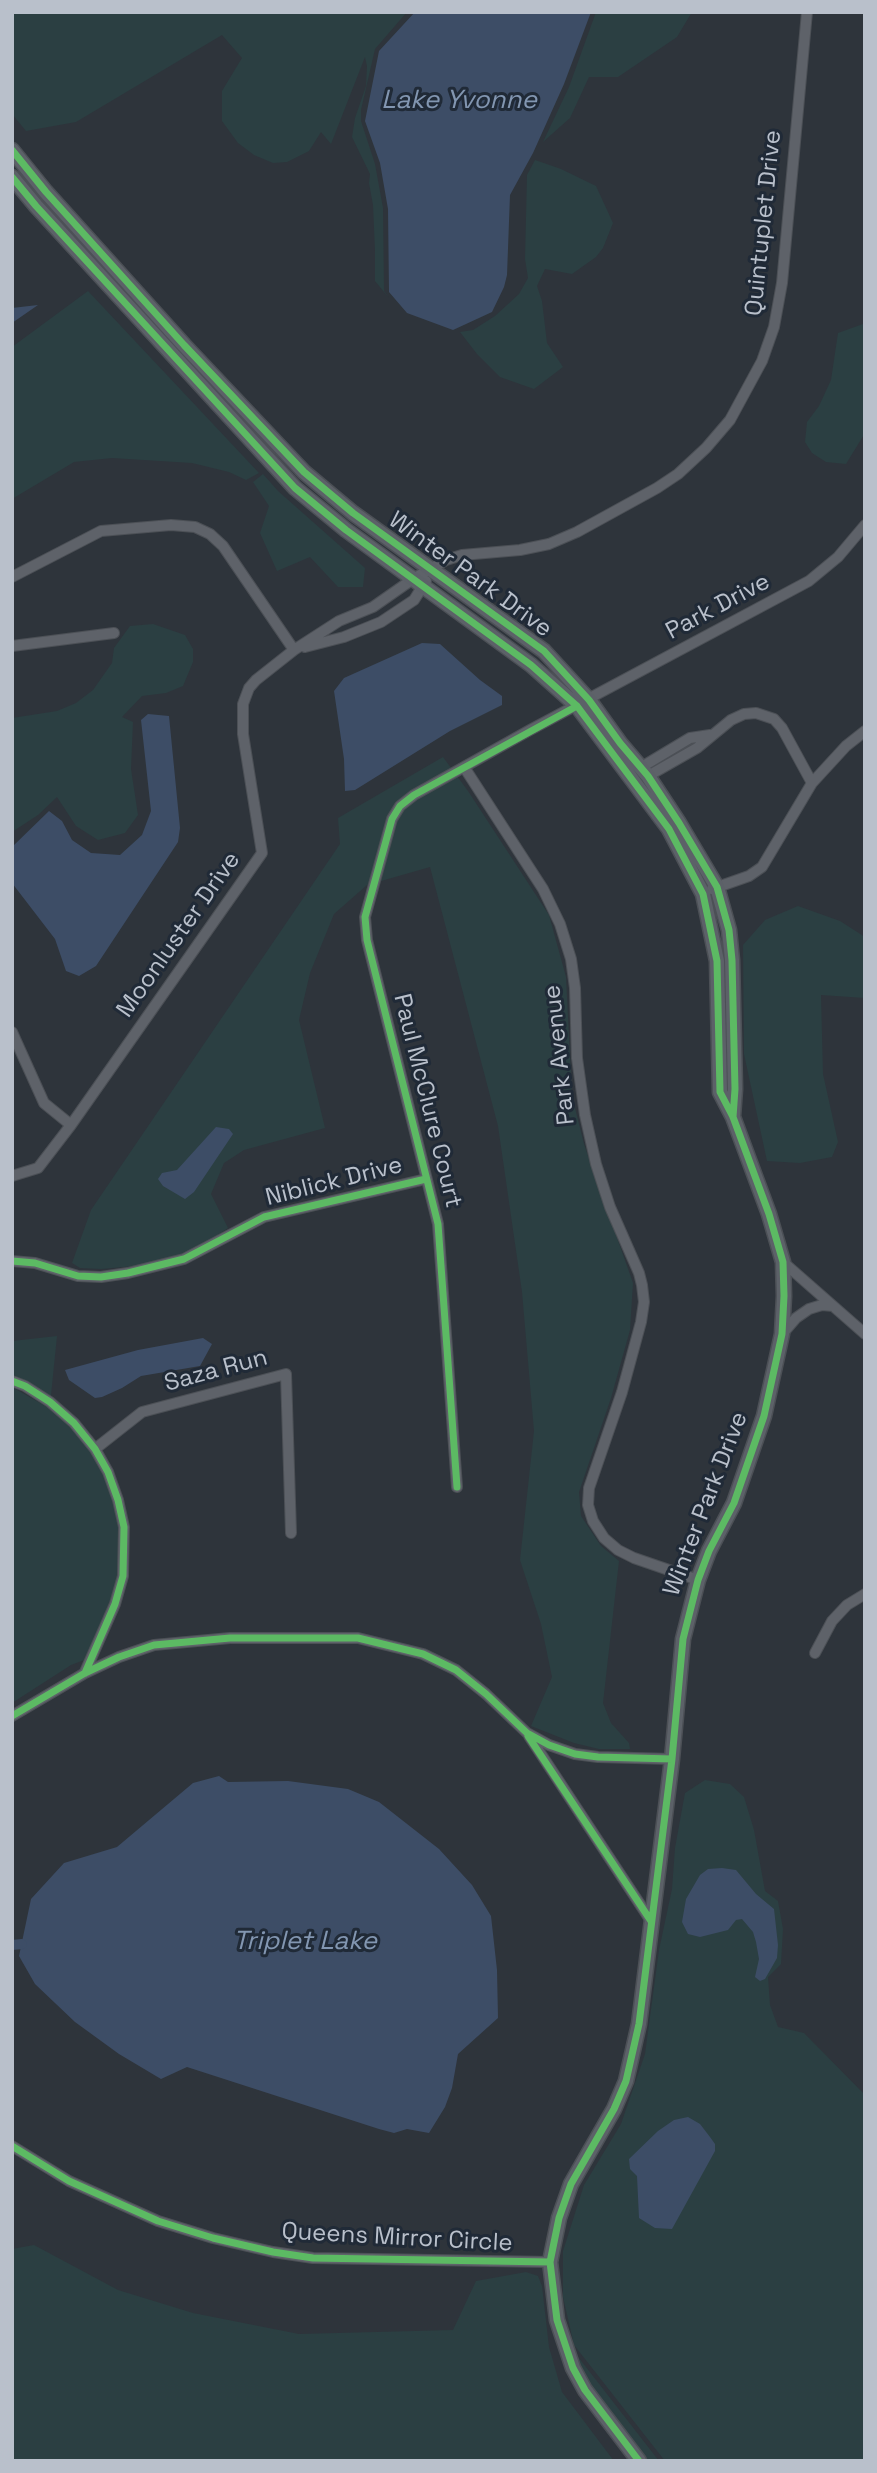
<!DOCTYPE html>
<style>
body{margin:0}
#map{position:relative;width:877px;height:2473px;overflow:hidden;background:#2e343b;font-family:"Space Grotesk",sans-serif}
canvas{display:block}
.frame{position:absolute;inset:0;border:14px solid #b9c0cb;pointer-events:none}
</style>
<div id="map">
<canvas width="877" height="2473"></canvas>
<div class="frame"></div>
</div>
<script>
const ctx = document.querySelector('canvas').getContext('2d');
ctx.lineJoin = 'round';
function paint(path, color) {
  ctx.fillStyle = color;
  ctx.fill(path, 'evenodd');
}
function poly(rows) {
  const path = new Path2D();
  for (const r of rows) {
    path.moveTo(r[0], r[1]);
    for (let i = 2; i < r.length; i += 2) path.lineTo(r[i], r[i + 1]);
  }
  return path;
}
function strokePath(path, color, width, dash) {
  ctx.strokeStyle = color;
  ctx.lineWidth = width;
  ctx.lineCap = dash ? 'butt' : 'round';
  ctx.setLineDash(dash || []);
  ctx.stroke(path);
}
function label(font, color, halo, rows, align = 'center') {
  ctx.font = font + ' "Space Grotesk",sans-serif';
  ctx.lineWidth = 6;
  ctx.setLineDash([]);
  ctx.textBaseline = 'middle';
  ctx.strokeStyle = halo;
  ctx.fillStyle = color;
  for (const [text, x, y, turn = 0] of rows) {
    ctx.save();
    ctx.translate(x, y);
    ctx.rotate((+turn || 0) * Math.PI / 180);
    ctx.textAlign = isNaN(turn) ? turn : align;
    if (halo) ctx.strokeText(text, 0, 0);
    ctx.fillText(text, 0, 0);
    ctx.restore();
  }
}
const green = poly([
 [13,12,407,12,375,49,361,110,361,121,375,164,383,208,384,291,389,298,375,281,375,251,373,205,369,183,370,174,352,137,355,118,366,86,367,66,365,57,331,144,321,132,309,151,287,162,273,163,254,155,238,143,222,121,222,91,242,58,222,35,76,122,26,131,12,114],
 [596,12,692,12,677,37,618,77,589,77,570,118,543,142,569,87],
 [535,160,561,169,596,186,613,223,603,248,596,257,572,274,545,269,537,286,542,301,547,343,563,367,534,389,500,377,477,354,460,332,473,330,495,316,519,294,528,278,525,259,527,175],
 [88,291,259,473,246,480,229,472,192,463,112,458,74,462,12,499,12,347],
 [863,324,865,433,846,464,826,462,812,453,805,442,807,422,819,406,831,380,838,333],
 [263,474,278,491,365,568,363,587,338,587,310,557,277,571,260,533,269,506,253,482],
 [153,624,185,635,193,649,193,662,183,686,166,693,142,696,122,717,133,722,131,769,138,815,125,833,98,840,76,826,57,797,38,815,12,832,12,718,57,711,76,703,93,690,112,663,114,648,130,626],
 [443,757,468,791,549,915,566,977,572,1096,584,1144,633,1283,630,1330,611,1398,579,1492,581,1516,601,1546,619,1561,603,1703,611,1723,629,1743,630,1749,599,1749,574,1743,531,1726,552,1677,541,1624,520,1560,534,1431,522,1292,498,1126,430,867,367,885,334,914,310,973,299,1020,325,1128,244,1150,224,1163,211,1194,228,1228,205,1244,181,1254,136,1266,101,1269,80,1268,72,1263,91,1210,340,844,338,818],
 [798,906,840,921,865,937,865,998,821,995,823,1074,838,1142,832,1157,800,1163,767,1161,744,1054,743,945,765,920],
 [57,1336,51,1395,52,1397,27,1381,12,1376,12,1341],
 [12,1387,47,1407,70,1427,91,1452,104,1474,113,1501,118,1526,119,1551,118,1574,110,1602,84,1660,71,1665,12,1703],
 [705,1780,730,1784,744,1797,754,1830,765,1891,778,1901,783,1929,781,1964,768,1977,770,2005,778,2027,804,2033,865,2095,865,2461,665,2461,574,2345,563,2297,563,2251,584,2185,621,2124,645,2054,659,1950,672,1889,675,1848,685,1793],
 [34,2245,118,2290,193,2313,299,2334,453,2330,476,2281,526,2272,538,2276,542,2286,549,2347,562,2392,614,2461,12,2461,12,2249],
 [571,2348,600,2385,659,2461,645,2461,590,2387]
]);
const water = poly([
 [415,12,591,12,564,84,533,153,510,195,507,275,504,287,492,312,453,330,407,313,389,292,388,209,380,163,365,121,379,51],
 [38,305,12,323,12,308],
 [422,643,440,644,480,680,502,696,502,705,450,731,355,790,345,791,344,759,334,691,344,678],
 [148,714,169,716,180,828,178,842,96,966,79,976,66,971,55,939,12,883,12,847,49,811,62,821,72,840,91,853,120,855,142,835,151,811,141,720],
 [216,1127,229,1129,233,1134,194,1192,185,1199,163,1186,158,1179,162,1173,177,1170],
 [203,1338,212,1344,200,1366,141,1376,122,1388,102,1397,95,1398,69,1380,65,1370,138,1350],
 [219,1776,228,1782,288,1781,348,1789,379,1802,439,1849,472,1885,491,1916,497,1970,498,2018,458,2054,452,2088,445,2107,429,2133,407,2129,394,2133,379,2129,187,2067,161,2079,119,2054,75,2022,35,1984,19,1956,31,1899,64,1863,117,1847,193,1783],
 [722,1868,736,1870,756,1894,774,1909,778,1945,777,1958,765,1979,760,1981,755,1977,759,1959,756,1942,753,1932,742,1919,736,1920,728,1930,700,1937,688,1934,682,1922,686,1899,700,1875,708,1869],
 [688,2117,700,2124,710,2137,715,2144,715,2151,672,2229,655,2228,639,2218,637,2176,630,2169,629,2159,658,2131,674,2120]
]);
const canal = poly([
 [12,1945,22,1944]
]);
const street = poly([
 [12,577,101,531,171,525,195,527,210,534,223,546,294,650],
 [12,646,114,633],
 [305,647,344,637,381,622,414,600,426,581],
 [464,767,543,889,560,924,571,959,575,988,577,1058,585,1115,596,1164,610,1207,639,1273,642,1285,644,1302,641,1322,622,1392,589,1488,588,1505,593,1521,604,1538,618,1550,634,1558,698,1580],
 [640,768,690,738,710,735],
 [648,776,697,748,731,720,744,714,756,713,774,719,782,728,812,783],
 [712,889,749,876,762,867,812,783,846,746,865,731],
 [12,1032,44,1103,71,1125],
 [12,1176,38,1168,71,1125,262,853,243,734,243,704,249,688,256,680,294,650,339,621,373,607,413,579,446,560,462,555,520,550,549,544,577,532,657,488,678,474,706,448,730,420,762,361,774,327,782,283,807,12],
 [12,1261,35,1263,78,1276,101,1277,128,1273,184,1259,264,1217,426,1179],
 [783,1262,865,1334],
 [783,1333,796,1318,809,1309,822,1305,833,1306],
 [12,1381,25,1386,50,1402,74,1423,95,1449,108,1472,118,1500,124,1527,123,1576,115,1604,85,1672],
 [95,1449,142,1412,286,1374,291,1533],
 [457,1487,438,1224,367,940,365,917,392,819,400,806,414,795,530,730,809,581,838,557,865,525],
 [815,1653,832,1621,847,1605,865,1594],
 [12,1716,85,1673,119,1657,154,1645,230,1638,358,1638,423,1654,456,1670,486,1694,527,1733,549,1745,575,1754,598,1757,672,1759],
 [529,1736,651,1921],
 [12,2146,69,2181,158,2221,213,2238,273,2252,313,2258,550,2262]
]);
const secondary = poly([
 [12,150,46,192,184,345,304,472,353,513,544,651,589,700,620,743,648,776,679,823,717,887,729,930,732,960,735,1089,733,1116],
 [12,177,36,206,295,488,346,530,531,665,577,706,669,829,703,894,717,961,720,1092,733,1117,769,1214,783,1262,784,1296,782,1334,764,1416,734,1503,709,1551,698,1580,683,1639,672,1759,639,2024,626,2081,614,2109,571,2184,559,2218,550,2262,557,2320,573,2368,585,2390,639,2461]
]);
const cycleway = poly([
 [12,150,46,192,184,345,304,472,353,513,544,651,589,700,620,743,648,776,679,823,717,887,729,930,732,960,735,1089,733,1117],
 [12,177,36,206,295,488,346,530,531,665,577,706,669,829,703,894,717,961,720,1092,733,1117,769,1214,783,1262,784,1296,782,1334,764,1416,734,1503,709,1551,698,1580,683,1639,672,1759,639,2024,626,2081,614,2109,571,2184,559,2218,550,2262,557,2320,573,2368,585,2390,639,2461],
 [12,1261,35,1263,78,1276,101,1277,128,1273,184,1259,264,1217,426,1179],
 [12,1381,25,1386,50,1402,74,1423,95,1449,108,1472,118,1500,124,1527,123,1576,115,1604,85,1673],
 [457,1487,438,1224,367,940,365,917,392,819,400,806,414,795,577,706],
 [12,1716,85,1673,119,1657,154,1645,230,1638,358,1638,423,1654,456,1670,486,1694,527,1733,549,1745,575,1754,598,1757,672,1759],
 [528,1736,651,1921],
 [12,2146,69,2181,158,2221,213,2238,273,2252,313,2258,550,2262]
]);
const streetNames = [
 ["Quintuplet Drive",764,223,-84],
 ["Winter Park Drive",470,575,36],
 ["Park Drive",718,607,-28],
 ["Moonluster Drive",179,935,-55],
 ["Park Avenue",560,1055,-96],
 ["Paul McClure Court",427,1101,76],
 ["Niblick Drive",334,1182,-14],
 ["Saza Run",216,1371,-15],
 ["Winter Park Drive",706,1504,-69],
 ["Queens Mirror Circle",397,2238,3]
];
const waterNames = [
 ["Lake Yvonne",459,101],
 ["Triplet Lake",305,1942]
];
paint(green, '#2b3f42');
paint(water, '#3d4d66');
strokePath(canal, '#3d4d66', 10);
strokePath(street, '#4c5056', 12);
strokePath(secondary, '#4c5056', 17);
strokePath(street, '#5e6269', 10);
strokePath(secondary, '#5c6168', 14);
strokePath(cycleway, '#5cba63', 7);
label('24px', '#b9c0cb', '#202a37', streetNames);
label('italic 26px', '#8296b1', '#202a37', waterNames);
</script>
